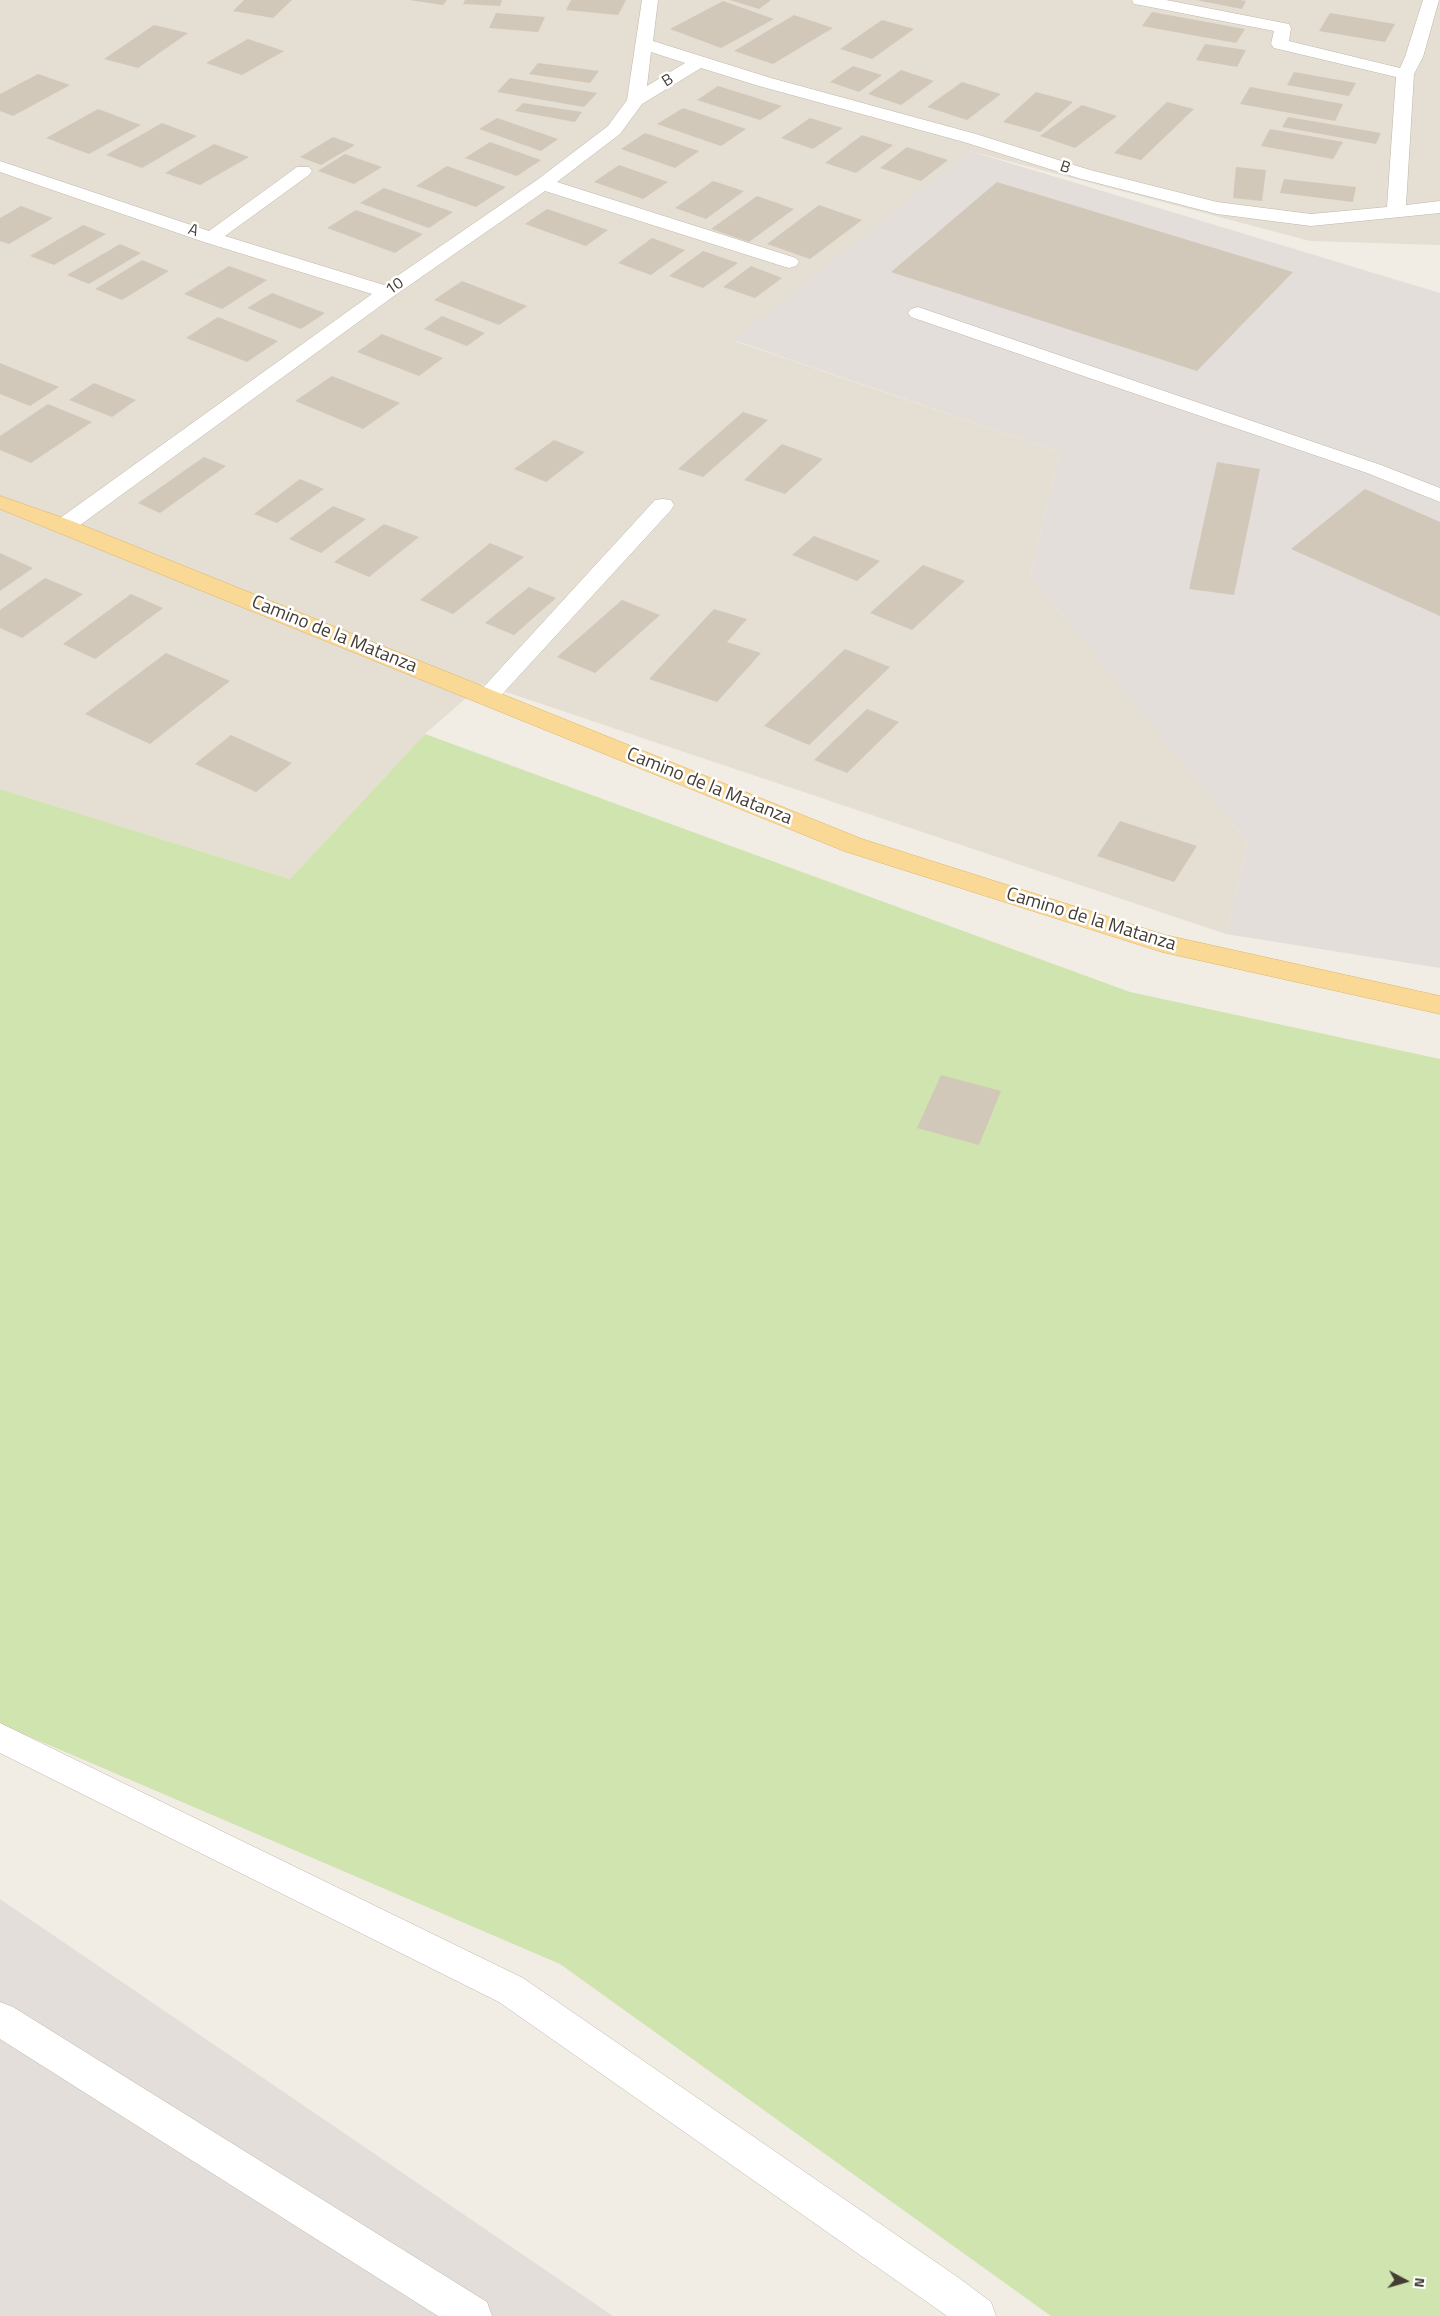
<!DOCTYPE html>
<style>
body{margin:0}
#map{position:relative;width:1440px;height:2316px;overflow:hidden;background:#f1ede4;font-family:"Titillium Web",sans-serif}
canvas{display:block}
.north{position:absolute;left:1380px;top:2256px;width:50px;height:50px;-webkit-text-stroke:4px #fff;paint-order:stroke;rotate:96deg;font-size:14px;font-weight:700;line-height:20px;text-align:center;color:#433d34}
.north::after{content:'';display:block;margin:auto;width:18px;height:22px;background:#433d34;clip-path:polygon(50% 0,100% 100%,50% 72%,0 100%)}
</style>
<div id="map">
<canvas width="1440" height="2316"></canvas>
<div class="north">N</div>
</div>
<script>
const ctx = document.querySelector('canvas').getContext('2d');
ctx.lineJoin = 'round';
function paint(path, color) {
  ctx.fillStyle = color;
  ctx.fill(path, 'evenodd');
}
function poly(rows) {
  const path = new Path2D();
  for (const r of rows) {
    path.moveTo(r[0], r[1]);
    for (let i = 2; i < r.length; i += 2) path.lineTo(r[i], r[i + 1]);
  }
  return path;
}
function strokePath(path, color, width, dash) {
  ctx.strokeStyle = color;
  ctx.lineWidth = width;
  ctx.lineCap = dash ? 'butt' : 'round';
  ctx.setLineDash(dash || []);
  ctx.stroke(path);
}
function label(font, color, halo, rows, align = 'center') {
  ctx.font = font + ' "Titillium Web",sans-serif';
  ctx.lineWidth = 5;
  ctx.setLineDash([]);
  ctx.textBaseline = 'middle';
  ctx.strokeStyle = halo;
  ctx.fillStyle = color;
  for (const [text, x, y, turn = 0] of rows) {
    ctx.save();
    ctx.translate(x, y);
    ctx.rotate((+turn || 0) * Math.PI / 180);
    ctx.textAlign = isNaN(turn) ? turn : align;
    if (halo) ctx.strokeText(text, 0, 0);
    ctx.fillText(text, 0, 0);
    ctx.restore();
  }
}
const residential = poly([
 [0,0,1440,0,1440,245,1310,241,970,151,734,341,1060,452,1030,576,1248,843,1226,934,482,684,425,734,290,879,0,789]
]);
const industrial = poly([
 [970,151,1440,293,1440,968,1226,934,1248,843,1030,576,1060,452,733,340],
 [0,1899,613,2316,0,2316]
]);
const green = poly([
 [425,734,1130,992,1440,1059,1440,2316,1051,2316,560,1964,0,1724,0,789,290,879]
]);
const building = poly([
 [244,0,292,0,273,18,233,11],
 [409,0,447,0,443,5],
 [465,0,502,0,500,6,463,4],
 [571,0,626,0,618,15,566,10],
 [730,0,771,0,759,9],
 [1196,0,1241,0,1246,1,1242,9],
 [723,1,774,19,721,48,670,29],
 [1152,12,1245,29,1236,43,1142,26],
 [496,13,545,17,538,32,489,28],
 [1330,13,1395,24,1385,42,1319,31],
 [794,15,833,28,773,64,734,51],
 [882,20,914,29,872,59,840,49],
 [154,25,188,33,138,68,104,59],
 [248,39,284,51,242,75,206,63],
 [1205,44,1246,50,1237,67,1196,60],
 [538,63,599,71,590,83,529,74],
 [853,66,882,75,859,92,830,82],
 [901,70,934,81,901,105,868,94],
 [1294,72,1356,83,1349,96,1287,85],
 [38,74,70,85,13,116,0,111,0,94],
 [510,78,597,93,584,107,497,92],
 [962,82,1001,94,967,120,927,107],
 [718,86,782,106,760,120,697,100],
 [1250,87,1343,104,1335,121,1240,104],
 [1036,92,1073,102,1040,132,1003,122],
 [1167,102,1194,109,1141,160,1114,153],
 [523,103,582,112,575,122,515,111],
 [1082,105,1117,116,1075,148,1040,136],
 [683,108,746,129,721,146,657,124],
 [98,109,141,125,89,154,46,138],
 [1288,117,1381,133,1376,144,1282,127],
 [497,118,558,139,541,151,479,129],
 [810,118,843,128,813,149,781,138],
 [162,123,197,136,142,168,106,155],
 [1270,129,1343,142,1333,159,1261,146],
 [645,133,699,151,675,168,621,149],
 [862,135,893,145,856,173,825,163],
 [333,137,355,145,321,165,300,157],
 [490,142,541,160,517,176,465,158],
 [214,144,249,157,200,185,165,173],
 [907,147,948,160,921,181,880,168],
 [345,154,382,167,354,184,318,171],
 [619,165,668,182,643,199,594,182],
 [447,166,506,187,476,207,416,186],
 [1236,167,1266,170,1262,201,1233,198],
 [1284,179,1356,187,1353,202,1280,193],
 [713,181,744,191,706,219,675,208],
 [997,182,1293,272,1197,371,891,272],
 [384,188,453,212,429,228,360,203],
 [757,196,794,209,749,242,711,229],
 [819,205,862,220,810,259,767,244],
 [21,206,53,218,9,244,0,241,0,218],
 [547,209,608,230,586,246,525,224],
 [356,210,423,234,395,253,327,228],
 [83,225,106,234,54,265,30,256],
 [652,238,685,250,651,275,618,263],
 [120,244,141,253,89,284,67,275],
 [703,251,738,263,703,288,669,276],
 [142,260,169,271,122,300,95,289],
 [229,266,267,280,222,309,184,294],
 [751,266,782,278,755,298,723,287],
 [462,281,527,306,499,325,434,300],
 [272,293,325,313,301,329,247,308],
 [442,316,485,333,467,346,424,329],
 [218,317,278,341,247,362,186,338],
 [382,334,443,358,419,376,357,352],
 [0,363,59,387,30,406,0,394],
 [332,376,400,403,363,429,295,401],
 [94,383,136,400,112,417,69,400],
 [48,404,92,422,31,463,0,450,0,436],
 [743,412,768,420,703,477,678,469],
 [554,440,585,452,546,482,514,469],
 [782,444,823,459,785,494,744,480],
 [204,457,226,466,160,513,138,503],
 [1217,462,1260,469,1234,595,1189,589],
 [300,479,324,489,277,523,254,514],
 [1365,489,1440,522,1440,616,1291,549],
 [333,506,366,519,321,553,289,539],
 [384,524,419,537,369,577,334,562],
 [814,536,880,561,857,581,792,555],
 [490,543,524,557,453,614,420,600],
 [0,553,33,568,0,591],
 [923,565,965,581,912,630,870,613],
 [45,578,83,594,22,638,0,628,0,610],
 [529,587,556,598,514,635,485,623],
 [131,594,163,608,95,659,63,644],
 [622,600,660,615,595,673,557,657],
 [714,609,747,619,727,642,761,653,717,702,649,679],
 [845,649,890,667,809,745,764,726],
 [166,653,230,681,150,744,85,714],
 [867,709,899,722,847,773,814,760],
 [231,735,292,763,256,792,195,764],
 [1120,821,1197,846,1174,882,1097,856],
 [941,1075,1001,1091,979,1145,917,1128]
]);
const minor = poly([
 [642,0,658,0,653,41,771,78,976,134,1090,170,1217,202,1311,214,1387,207,1396,77,1274,48,1271,44,1274,31,1140,5,1134,4,1132,0,1166,0,1289,24,1291,28,1289,41,1400,68,1405,57,1423,0,1439,0,1423,57,1414,74,1406,205,1440,201,1440,213,1311,226,1217,214,1078,178,964,142,759,86,701,68,642,104,620,134,557,182,796,258,799,262,796,266,789,268,782,266,545,191,394,296,72,531,64,532,56,531,53,526,56,521,372,294,204,242,0,172,0,161,209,231,297,167,309,167,312,171,309,175,225,236,384,285,537,180,608,126,627,100,642,0],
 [651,52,685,63,647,86,651,52],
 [918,307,1381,465,1440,488,1440,502,1367,473,911,317,908,313,911,309,918,307],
 [663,499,671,500,674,505,671,510,495,702,487,704,479,702,475,697,479,692,655,500,663,499],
 [0,1723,523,1978,959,2278,991,2302,996,2316,947,2316,499,2002,0,1753,0,1723],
 [0,2002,13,2007,487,2302,492,2316,438,2316,0,2039,0,2002]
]);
const major = poly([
 [0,496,72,521,862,839,1165,935,1440,996,1440,1014,1162,952,844,851,0,509,0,496]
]);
const farStreetnames = [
 ["B",668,81,-32],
 ["B",1065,168,18],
 ["A",193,231,19],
 ["10",395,287,-35]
];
const streetNames = [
 ["Camino de la Matanza",334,635,22],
 ["Camino de la Matanza",709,787,22],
 ["Camino de la Matanza",1091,920,17]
];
paint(residential, '#e5ded3');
paint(industrial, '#e3ded9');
paint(green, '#cfe4ae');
paint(building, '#d2c8ba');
strokePath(minor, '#bfb7aa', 1);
strokePath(major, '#deb466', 1);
paint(minor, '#fff');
paint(major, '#fad895');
label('16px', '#433d34', '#fff', farStreetnames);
label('19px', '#433d34', '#fff', streetNames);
</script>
